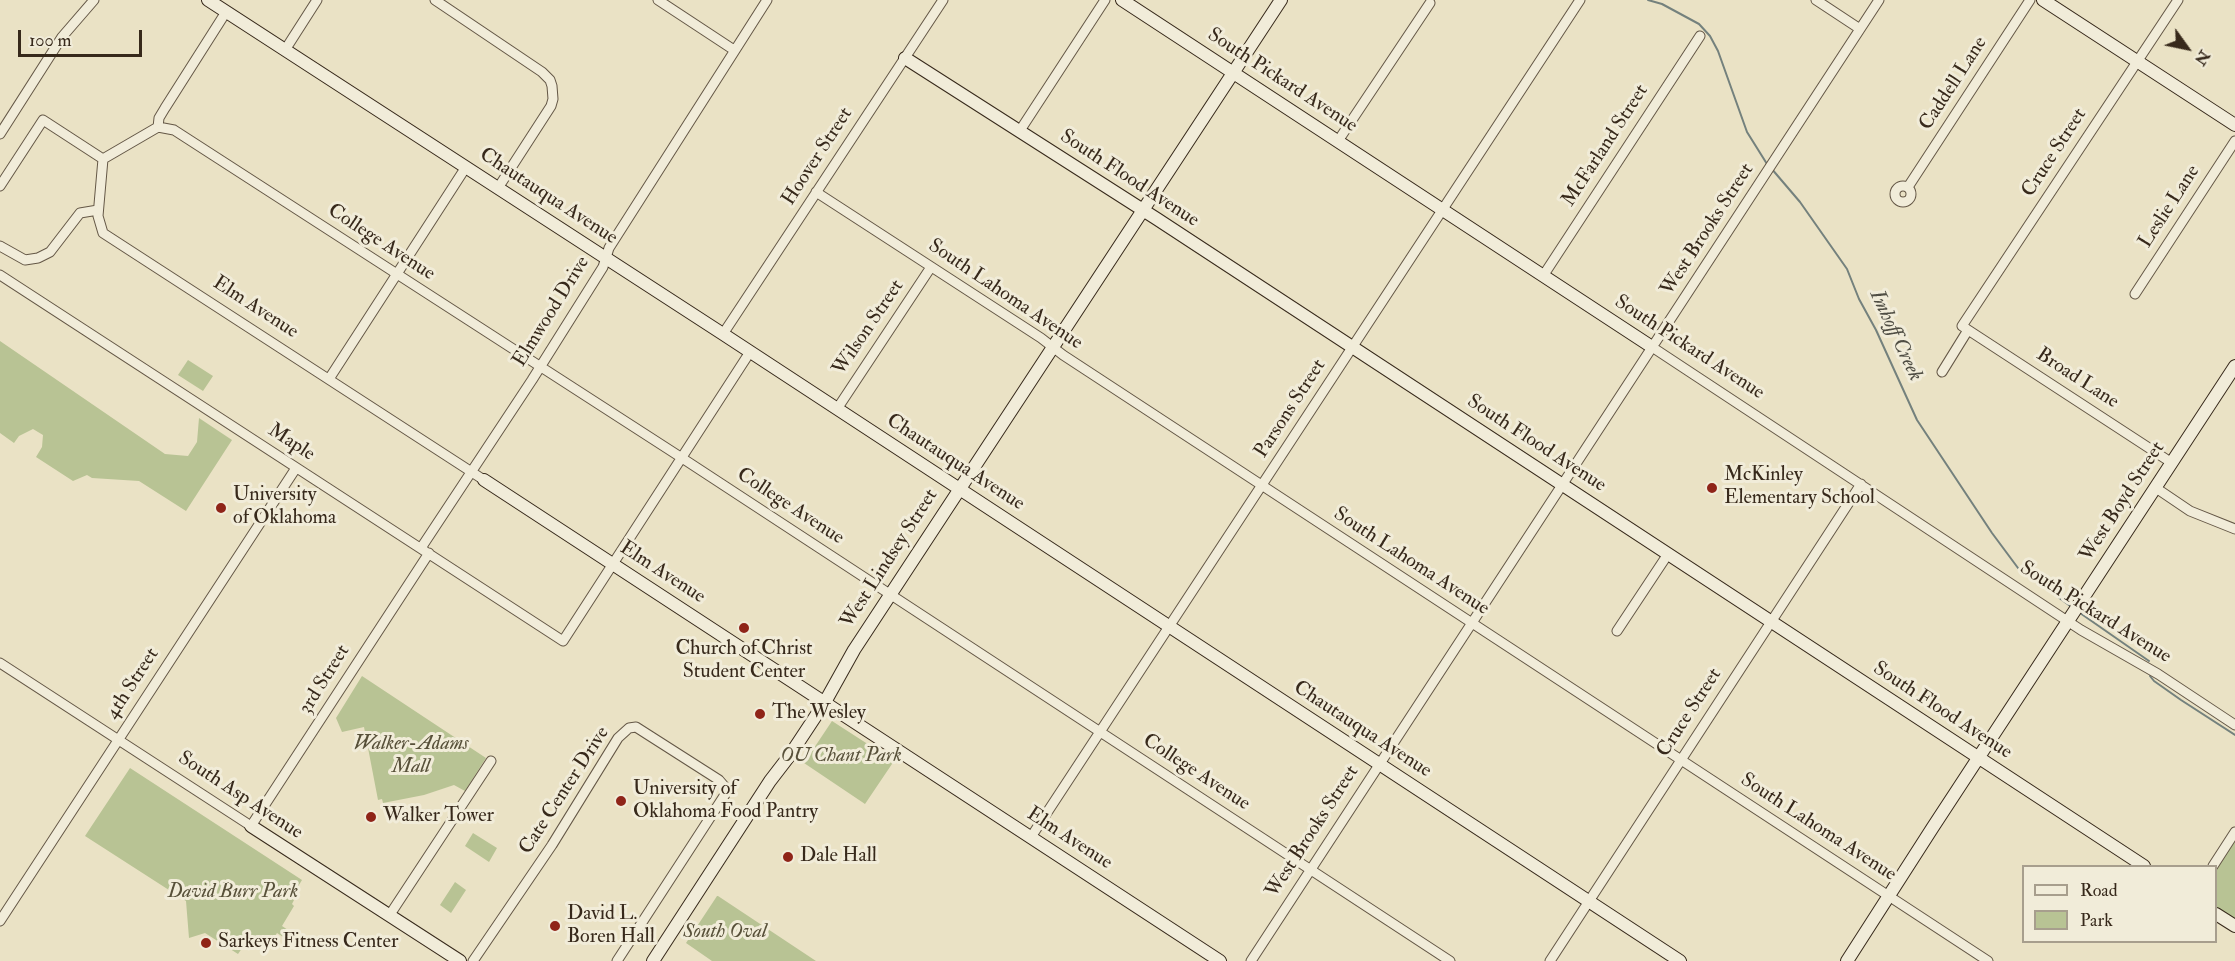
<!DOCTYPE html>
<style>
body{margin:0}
#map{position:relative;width:2235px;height:961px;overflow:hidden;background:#eae2c5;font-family:"IM FELL Double Pica",serif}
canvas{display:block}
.legend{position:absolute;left:2022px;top:865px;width:195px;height:78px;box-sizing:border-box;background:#f1ecd9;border:2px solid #a79e8d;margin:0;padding:8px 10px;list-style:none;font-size:18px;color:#37291b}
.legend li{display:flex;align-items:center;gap:12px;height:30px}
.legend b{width:30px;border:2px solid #a79e8d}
.north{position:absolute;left:2157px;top:18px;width:60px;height:60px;-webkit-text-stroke:4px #f1ecd9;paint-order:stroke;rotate:123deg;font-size:16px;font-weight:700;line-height:24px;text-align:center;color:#37291b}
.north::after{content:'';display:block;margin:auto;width:21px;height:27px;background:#37291b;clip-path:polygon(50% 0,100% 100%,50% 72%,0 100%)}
.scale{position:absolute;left:18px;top:30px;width:124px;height:27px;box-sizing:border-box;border:3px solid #37291b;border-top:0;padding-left:8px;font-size:18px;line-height:21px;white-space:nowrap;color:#37291b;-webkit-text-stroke:4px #f1ecd9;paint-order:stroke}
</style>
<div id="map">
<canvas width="2235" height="961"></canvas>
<ul class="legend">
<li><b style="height:8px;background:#f1ecd9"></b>Road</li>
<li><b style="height:16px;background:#b8c394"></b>Park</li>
</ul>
<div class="north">N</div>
<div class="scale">100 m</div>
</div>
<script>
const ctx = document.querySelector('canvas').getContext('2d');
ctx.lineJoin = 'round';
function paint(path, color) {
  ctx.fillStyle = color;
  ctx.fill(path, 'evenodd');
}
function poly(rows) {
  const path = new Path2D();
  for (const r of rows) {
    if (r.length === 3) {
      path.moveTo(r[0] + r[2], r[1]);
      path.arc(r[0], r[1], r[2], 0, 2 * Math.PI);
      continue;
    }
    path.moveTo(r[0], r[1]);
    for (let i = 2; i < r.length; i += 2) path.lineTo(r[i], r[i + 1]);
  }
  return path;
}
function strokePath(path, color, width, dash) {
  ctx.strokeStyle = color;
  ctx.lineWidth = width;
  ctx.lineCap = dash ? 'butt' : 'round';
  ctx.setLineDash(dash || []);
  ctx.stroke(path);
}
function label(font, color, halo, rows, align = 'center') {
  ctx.font = font + ' "IM FELL Double Pica",serif';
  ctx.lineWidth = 6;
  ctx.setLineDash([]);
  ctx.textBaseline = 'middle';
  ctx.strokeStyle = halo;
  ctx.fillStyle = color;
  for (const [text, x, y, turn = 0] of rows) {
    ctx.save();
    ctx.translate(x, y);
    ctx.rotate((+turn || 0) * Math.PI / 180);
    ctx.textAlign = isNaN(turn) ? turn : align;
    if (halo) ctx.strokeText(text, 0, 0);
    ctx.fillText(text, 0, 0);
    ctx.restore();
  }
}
const green = poly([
 [0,341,165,454,188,456,197,442,199,418,232,440,186,511,139,481,92,478,87,475,73,481,36,457,42,447,43,435,33,429,19,436,14,443,0,433],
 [188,360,213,376,203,391,178,375],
 [362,676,486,758,465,791,454,785,424,795,383,803,382,799,378,800,364,727,342,732,336,718],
 [832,721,894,761,865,804,804,763],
 [130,768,302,880,291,898,294,900,292,904,294,906,282,926,288,930,283,937,277,933,267,949,249,938,238,954,205,933,189,938,186,901,85,836],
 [473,833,497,848,489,862,465,846],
 [2235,839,2235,921,2216,908,2216,870],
 [455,882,466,890,451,913,440,905],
 [717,896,718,896,816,961,712,961,686,943]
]);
const stream = poly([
 [1648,0,1662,4,1699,24,1710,36,1718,51,1747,132,1767,164],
 [1771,168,1800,202,1847,269,1859,299,1876,330,1917,420,1992,533,2018,568,2073,608],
 [2080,613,2149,661],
 [2150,676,2154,681,2181,700,2235,735]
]);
const street = poly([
 [435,0,542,72,550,80,552,86,553,99,551,106,498,188],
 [658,0,734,50],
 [1816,0,1860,29],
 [285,50,317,0],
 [158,127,159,118,165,108,226,12],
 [1019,132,1105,0],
 [0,134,62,37,94,0],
 [1338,141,1430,3],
 [103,159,158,127,174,130,682,458,1450,961],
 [1903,194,8],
 [0,186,43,120,103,159,98,216,103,233,484,480],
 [1908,187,2030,0],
 [816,192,1041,338,1063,355,1988,961],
 [0,246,25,260,38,258,50,252,80,213,98,210],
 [0,275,563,641,750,352],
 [1543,276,1700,36],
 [2135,294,2235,141],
 [723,334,943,0],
 [1652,347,2081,630,2158,674,2235,725],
 [1942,372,1968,330],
 [329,379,466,167],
 [837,409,931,267],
 [2172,463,1962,326,2178,0],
 [2156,488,2190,511,2235,529],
 [421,548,532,380,603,267,609,248,767,0],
 [1617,631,1668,554],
 [0,663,251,826,429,553],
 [1031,837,1580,0],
 [2213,866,2235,832],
 [389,916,491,761],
 [0,921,296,468],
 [473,961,552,845,618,738,629,728,636,727,719,780,725,787,726,793,617,961],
 [1251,961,1879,0],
 [1550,961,1861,484]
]);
const secondary = poly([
 [208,0,723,334,1680,961],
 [1122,0,1652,347],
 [2043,0,2235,125],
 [905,58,1157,219,2144,866],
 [484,480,1220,961],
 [251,826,460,961],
 [2216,914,2235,926],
 [653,961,770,781,790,755,825,702,854,650,1281,0],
 [1847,961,1933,827,2235,366]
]);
const markers = [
 [1712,488,6,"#8f2418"],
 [221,508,6,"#8f2418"],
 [744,628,6,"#8f2418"],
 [760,714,6,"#8f2418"],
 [621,801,6,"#8f2418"],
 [371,817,6,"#8f2418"],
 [788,857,6,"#8f2418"],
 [555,926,6,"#8f2418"],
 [206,943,6,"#8f2418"]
];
const streetNames = [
 ["South Pickard Avenue",1282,81,33],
 ["Caddell Lane",1954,84,-57],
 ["McFarland Street",1606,146,-57],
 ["Cruce Street",2055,153,-57],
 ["Hoover Street",818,157,-57],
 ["South Flood Avenue",1129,179,33],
 ["Chautauqua Avenue",548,197,33],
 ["Leslie Lane",2170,207,-57],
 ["West Brooks Street",1708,230,-57],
 ["College Avenue",381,243,33],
 ["South Lahoma Avenue",1005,295,34],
 ["Elm Avenue",255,308,33],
 ["Elmwood Drive",552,312,-58],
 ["Wilson Street",869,328,-56],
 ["South Pickard Avenue",1689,348,33],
 ["Broad Lane",2077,379,33],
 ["Parsons Street",1291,409,-57],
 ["Maple",291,443,33],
 ["South Flood Avenue",1536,444,33],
 ["Chautauqua Avenue",955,463,33],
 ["West Boyd Street",2123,502,-57],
 ["College Avenue",790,507,33],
 ["West Lindsey Street",890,559,-57],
 ["South Lahoma Avenue",1411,562,33],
 ["Elm Avenue",662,573,33],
 ["South Pickard Avenue",2095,613,32],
 ["3rd Street",325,680,-58],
 ["4th Street",133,684,-57],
 ["South Flood Avenue",1942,711,33],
 ["Cruce Street",1690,713,-57],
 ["Chautauqua Avenue",1362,730,33],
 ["College Avenue",1196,773,33],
 ["Cate Center Drive",565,791,-57],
 ["South Asp Avenue",240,796,33],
 ["South Lahoma Avenue",1818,828,33],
 ["West Brooks Street",1313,832,-57],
 ["Elm Avenue",1069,839,33]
];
const poiNames = [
 ["McKinley",1724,476],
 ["Elementary School",1724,499],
 ["University",233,496],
 ["of Oklahoma",233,519],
 ["Church of Christ",744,650,"center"],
 ["Student Center",744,673,"center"],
 ["The Wesley",772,714],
 ["University of",633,790],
 ["Oklahoma Food Pantry",633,813],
 ["Walker Tower",383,817],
 ["Dale Hall",800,857],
 ["David L.",567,915],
 ["Boren Hall",567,938],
 ["Sarkeys Fitness Center",218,943]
];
const parkNames = [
 ["Walker-Adams",411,745],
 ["Mall",411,768],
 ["OU Chant Park",841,757],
 ["David Burr Park",233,893],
 ["South Oval",725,933]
];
const waterNames = [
 ["Imhoff Creek",1895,336,65]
];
paint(green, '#b8c394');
strokePath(stream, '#74817d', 2);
strokePath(street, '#645746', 11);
strokePath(secondary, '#37291b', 14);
strokePath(street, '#f1ecd9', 9);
strokePath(secondary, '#f1ecd9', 12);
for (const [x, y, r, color] of markers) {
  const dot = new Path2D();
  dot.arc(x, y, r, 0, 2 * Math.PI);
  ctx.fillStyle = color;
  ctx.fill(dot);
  strokePath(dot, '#f1ecd9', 2);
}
label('20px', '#37291b', '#f1ecd9', streetNames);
label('20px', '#37291b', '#f1ecd9', poiNames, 'left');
label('italic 20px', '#575039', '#f1ecd9', parkNames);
label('italic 21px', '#504e44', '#f1ecd9', waterNames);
</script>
